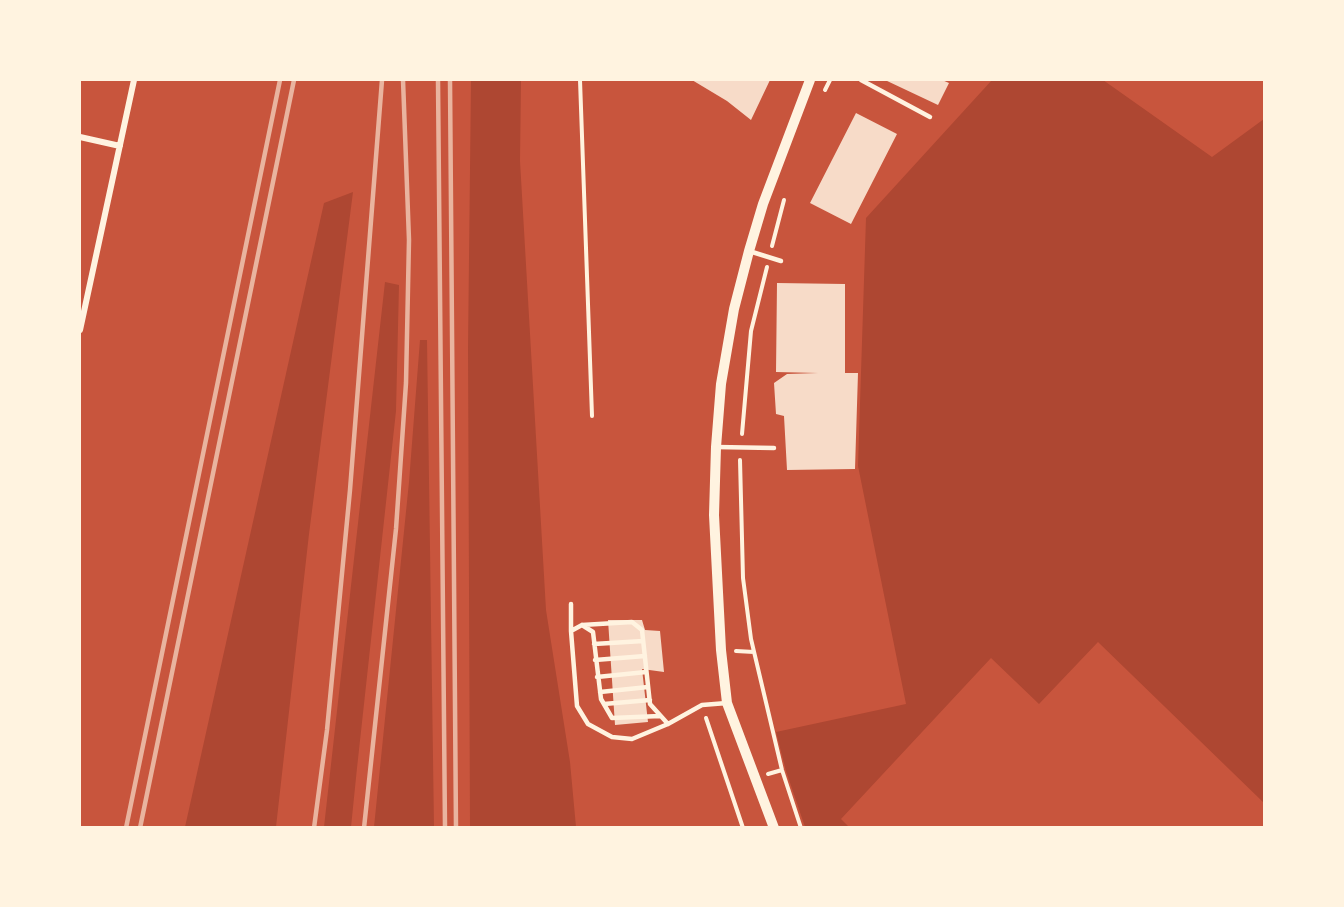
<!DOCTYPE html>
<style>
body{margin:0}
#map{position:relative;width:1344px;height:907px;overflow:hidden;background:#c8553d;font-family:"Work Sans",sans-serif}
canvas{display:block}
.frame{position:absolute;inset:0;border:81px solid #fff3e0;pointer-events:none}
</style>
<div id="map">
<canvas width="1344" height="907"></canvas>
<div class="frame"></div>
</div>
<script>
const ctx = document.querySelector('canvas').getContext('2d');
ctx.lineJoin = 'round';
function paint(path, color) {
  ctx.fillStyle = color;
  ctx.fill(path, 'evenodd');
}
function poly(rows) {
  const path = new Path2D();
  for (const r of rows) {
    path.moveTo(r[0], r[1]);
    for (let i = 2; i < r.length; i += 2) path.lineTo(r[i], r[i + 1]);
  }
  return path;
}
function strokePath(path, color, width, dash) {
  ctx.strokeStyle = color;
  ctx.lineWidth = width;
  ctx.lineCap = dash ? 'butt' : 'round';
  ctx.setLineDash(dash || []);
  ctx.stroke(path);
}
const green = poly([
 [471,80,521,80,520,161,546,610,570,762,576,827,470,827,468,348],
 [992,80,1103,80,1212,157,1264,119,1264,803,1098,642,1039,704,991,658,841,819,849,827,805,827,786,771,776,732,906,704,858,466,866,218],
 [353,192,309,534,276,827,185,827,324,203],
 [385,282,399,285,396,411,357,768,351,827,324,827],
 [420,340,427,340,434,827,374,827,409,482]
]);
const building = poly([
 [692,80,770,80,751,120,727,101],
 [885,80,942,80,949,83,938,105],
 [856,113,897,134,851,224,810,203],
 [777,283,845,284,845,373,858,373,855,469,787,470,784,416,776,414,774,383,787,374,818,373,776,372],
 [608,620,642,620,645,630,660,631,664,672,642,669,648,722,615,725]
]);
const path = poly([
 [580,80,592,416],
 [825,90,830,80],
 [772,246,784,200],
 [742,434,751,331,767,267],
 [740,460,743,578,751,639,782,770,801,828],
 [736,651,754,652],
 [706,718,743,828],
 [768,774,782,770]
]);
const service = poly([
 [861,80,930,117],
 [749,251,781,261],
 [716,447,774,448],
 [571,604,571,631,577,706,588,724,612,737,632,739,668,724,702,705,727,703],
 [582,625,593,632,601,699,612,718,660,716],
 [571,631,582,625,632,622,642,630,650,704,668,724],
 [594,644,643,641],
 [595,660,645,656],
 [597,677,646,672],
 [600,692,648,687],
 [604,704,650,700]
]);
const minor = poly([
 [80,137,120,146],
 [80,330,134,80]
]);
const tertiary = poly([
 [774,828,727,703,721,650,714,515,716,447,721,384,734,309,749,251,763,204,810,80]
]);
const rail = poly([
 [438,80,445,828],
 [450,80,456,828],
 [126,828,280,80],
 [140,828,294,80],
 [314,828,327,730,350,490,382,80],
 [364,828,396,529,406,383,409,240,403,80]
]);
paint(green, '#ae4732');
paint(building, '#f7dbc8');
strokePath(path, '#fff3e0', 4);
strokePath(service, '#fff3e0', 4.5);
strokePath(minor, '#fff3e0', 6);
strokePath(tertiary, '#fff3e0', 10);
strokePath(rail, '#e9b49f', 4.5);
</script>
